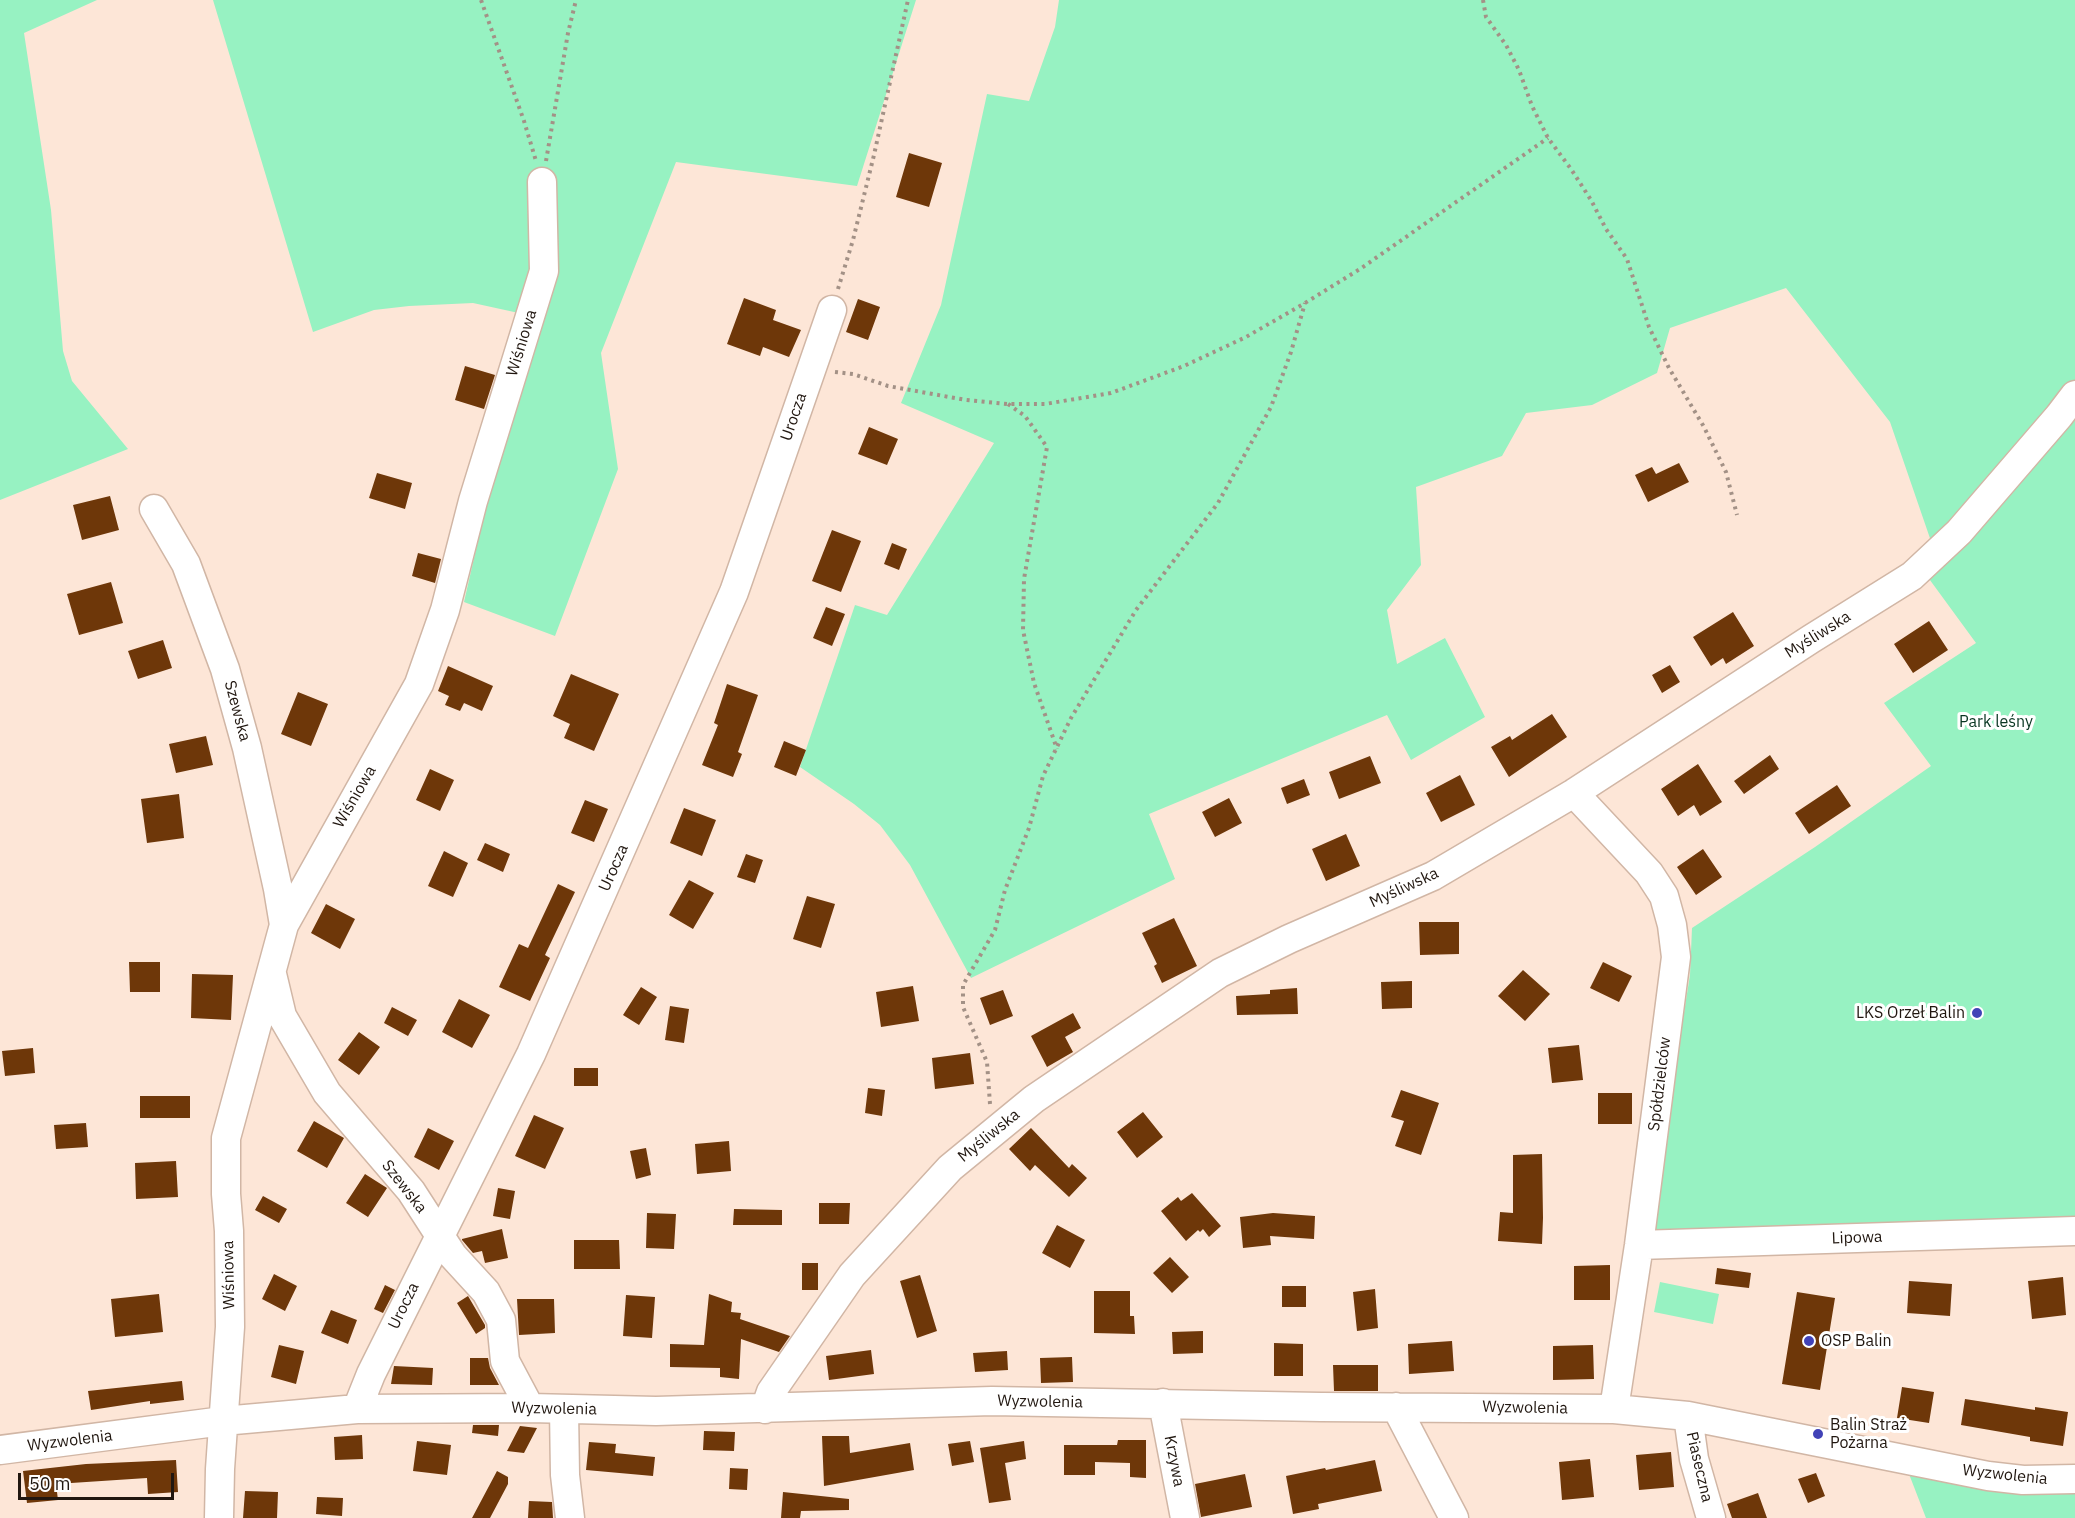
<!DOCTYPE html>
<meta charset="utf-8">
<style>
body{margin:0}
#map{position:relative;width:2075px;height:1518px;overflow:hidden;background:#fde6d7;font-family:"IBM Plex Sans",sans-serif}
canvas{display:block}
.scale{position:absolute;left:18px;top:1473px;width:156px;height:27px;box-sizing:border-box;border:3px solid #211710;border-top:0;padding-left:8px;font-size:18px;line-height:21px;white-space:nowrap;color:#211710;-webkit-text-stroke:4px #fff;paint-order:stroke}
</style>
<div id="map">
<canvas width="2075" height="1518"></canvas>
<div class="scale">50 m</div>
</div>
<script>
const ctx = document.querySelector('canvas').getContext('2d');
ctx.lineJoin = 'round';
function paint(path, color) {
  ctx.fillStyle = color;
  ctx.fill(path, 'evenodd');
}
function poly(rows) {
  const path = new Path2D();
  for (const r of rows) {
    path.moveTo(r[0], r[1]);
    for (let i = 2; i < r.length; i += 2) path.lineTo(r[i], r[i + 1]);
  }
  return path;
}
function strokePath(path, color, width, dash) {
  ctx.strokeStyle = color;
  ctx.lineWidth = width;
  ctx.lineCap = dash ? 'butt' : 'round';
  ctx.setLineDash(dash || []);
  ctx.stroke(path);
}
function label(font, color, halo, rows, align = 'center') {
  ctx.font = font + ' "IBM Plex Sans",sans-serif';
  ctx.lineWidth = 6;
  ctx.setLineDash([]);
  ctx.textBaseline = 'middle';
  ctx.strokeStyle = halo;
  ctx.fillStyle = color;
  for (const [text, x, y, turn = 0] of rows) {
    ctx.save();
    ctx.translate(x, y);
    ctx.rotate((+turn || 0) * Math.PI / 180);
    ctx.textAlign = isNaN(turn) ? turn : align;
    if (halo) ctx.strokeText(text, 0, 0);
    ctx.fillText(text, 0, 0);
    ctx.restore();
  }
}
const green = poly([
 [0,0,97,0,24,33,51,210,63,351,72,381,128,449,0,500],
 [213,0,916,0,857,186,676,162,601,353,618,469,555,636,464,602,488,497,537,317,473,303,409,306,374,310,313,332],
 [1059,0,2075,0,2075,380,2017,452,1933,547,1890,422,1786,288,1670,328,1657,373,1592,405,1526,413,1502,456,1416,487,1421,565,1387,610,1397,664,1445,638,1485,717,1411,760,1387,715,1149,814,1175,879,971,978,910,865,880,825,854,804,800,767,855,605,887,615,994,443,901,403,941,305,987,94,1029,101,1055,27],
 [2075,410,2075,1233,1649,1232,1690,975,1692,928,1815,847,1931,766,1884,703,1976,643,1927,576],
 [1660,1282,1719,1294,1713,1324,1654,1312],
 [1909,1474,2075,1489,2075,1518,1926,1518]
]);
const building = poly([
 [909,153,942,163,929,207,896,197],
 [744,298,776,310,773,320,801,330,789,357,763,347,760,356,727,344],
 [858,299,880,307,868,340,846,332],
 [465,366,495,375,484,409,455,400],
 [869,427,898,439,887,465,858,454],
 [1679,463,1689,482,1648,502,1635,475,1652,467,1656,474],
 [377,473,412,483,405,509,369,498],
 [110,496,119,530,82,540,73,505],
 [832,530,861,541,841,592,812,581],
 [892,543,907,549,899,570,884,564],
 [418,553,441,559,435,583,412,576],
 [111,582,123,623,79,635,67,594],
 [826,607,845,614,832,646,813,638],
 [1733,612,1754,646,1726,664,1723,658,1711,666,1693,637],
 [1929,621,1948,650,1913,673,1894,644],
 [163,640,172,668,138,679,128,651],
 [1670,665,1680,682,1662,693,1652,675],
 [448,666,493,686,482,711,464,703,460,711,445,705,449,696,438,691],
 [571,674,619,694,594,751,564,738,570,724,553,716],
 [727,684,758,695,738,752,742,754,733,777,702,765,718,725,714,723],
 [298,692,328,704,311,746,281,734],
 [1552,714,1567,737,1509,777,1491,747,1510,736,1512,740],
 [206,736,213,765,176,773,169,744],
 [784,741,806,750,796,776,774,767],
 [1770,755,1779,769,1744,794,1734,781],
 [1370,756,1381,783,1339,799,1329,772],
 [1698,764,1722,802,1700,816,1694,805,1678,816,1661,789],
 [430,769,454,780,440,811,416,800],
 [1460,775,1475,805,1441,822,1426,793],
 [1304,779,1310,795,1287,804,1281,788],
 [1837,785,1851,806,1809,834,1795,813],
 [179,794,184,838,147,843,141,799],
 [1229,798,1242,823,1215,837,1202,812],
 [585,800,608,809,594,842,571,833],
 [684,808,716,820,702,856,670,843],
 [1346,834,1360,866,1326,881,1312,849],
 [485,843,510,854,503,872,477,860],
 [1703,849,1722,877,1696,895,1677,867],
 [444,851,468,863,453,897,428,886],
 [746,854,763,860,755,883,737,877],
 [689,880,714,893,693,929,669,915],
 [558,884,575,892,545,955,550,958,530,1001,499,987,519,944,528,948],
 [807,896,835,904,821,948,793,939],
 [326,904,355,919,340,949,311,933],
 [1174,918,1197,966,1162,983,1154,966,1157,964,1142,933],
 [1419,922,1459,922,1459,954,1420,955],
 [129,962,160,962,160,992,130,992],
 [1603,962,1632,976,1619,1002,1590,988],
 [1523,970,1550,994,1525,1021,1498,996],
 [192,974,233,975,231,1020,191,1018],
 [1412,981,1412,1008,1382,1009,1381,982],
 [913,986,919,1021,881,1027,876,992],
 [641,987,657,997,639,1025,623,1015],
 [1297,988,1298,1014,1237,1015,1236,996,1270,994,1270,990],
 [1003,990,1013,1016,990,1025,980,998],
 [459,999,490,1015,472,1048,442,1032],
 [670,1006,689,1009,684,1043,665,1040],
 [392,1007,417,1020,408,1036,384,1023],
 [1073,1013,1081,1028,1065,1037,1073,1052,1047,1067,1031,1036],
 [359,1032,380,1047,359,1075,338,1060],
 [1579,1045,1583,1080,1552,1083,1548,1048],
 [33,1048,35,1073,5,1076,2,1051],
 [970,1053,974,1084,935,1089,932,1058],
 [574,1068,598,1068,598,1086,574,1086],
 [868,1088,885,1090,882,1116,865,1113],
 [1401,1090,1439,1103,1421,1155,1395,1146,1404,1121,1391,1117],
 [1598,1093,1632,1093,1632,1124,1598,1124],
 [140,1096,190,1096,190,1118,140,1118],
 [1143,1112,1163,1137,1137,1158,1117,1132],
 [534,1115,564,1128,545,1169,515,1156],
 [314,1121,344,1138,327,1168,297,1151],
 [86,1123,88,1147,56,1149,54,1125],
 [428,1128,454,1141,439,1170,414,1157],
 [1031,1128,1069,1168,1072,1164,1087,1178,1069,1197,1035,1165,1030,1171,1009,1149],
 [729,1141,731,1171,697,1174,695,1144],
 [646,1148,651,1175,636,1179,630,1151],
 [1542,1154,1543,1218,1542,1244,1498,1241,1500,1212,1513,1213,1513,1155],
 [176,1161,178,1197,136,1199,135,1163],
 [365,1174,387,1188,368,1217,346,1203],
 [498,1188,515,1191,510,1219,493,1216],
 [1192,1193,1221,1226,1209,1237,1203,1229,1200,1232,1198,1230,1186,1241,1161,1211,1178,1197,1181,1201],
 [263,1196,287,1209,279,1223,255,1210],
 [819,1203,850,1203,849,1224,819,1224],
 [734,1209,782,1210,782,1225,733,1225],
 [647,1213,676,1214,674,1249,646,1248],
 [1273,1213,1315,1216,1314,1239,1270,1236,1271,1245,1243,1248,1240,1217],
 [1057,1225,1085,1240,1070,1268,1042,1253],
 [502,1229,508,1258,485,1263,482,1251,473,1253,462,1240,462,1239],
 [574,1240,619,1240,620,1269,574,1269],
 [1170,1257,1189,1277,1172,1293,1153,1273],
 [802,1263,818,1263,818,1290,802,1290],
 [1610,1265,1610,1300,1574,1300,1574,1266],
 [1717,1268,1751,1273,1749,1288,1715,1284],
 [274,1274,297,1286,285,1311,262,1299],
 [920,1275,937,1331,917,1338,900,1281],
 [2063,1277,2066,1315,2032,1319,2028,1281],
 [1909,1281,1952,1284,1950,1316,1907,1313],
 [385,1285,395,1290,383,1313,374,1309],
 [1282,1286,1306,1286,1306,1307,1282,1307],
 [1375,1289,1378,1328,1357,1331,1353,1292],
 [1094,1291,1130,1291,1130,1316,1134,1316,1135,1334,1094,1333],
 [1797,1292,1835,1298,1820,1390,1782,1384],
 [159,1294,163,1332,115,1337,111,1299],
 [709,1294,732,1302,731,1312,741,1313,740,1319,790,1336,779,1352,741,1339,739,1379,720,1377,720,1368,670,1367,670,1344,704,1345],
 [626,1295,655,1297,652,1338,623,1336],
 [468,1296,485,1325,485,1328,476,1334,457,1303],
 [517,1299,554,1299,555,1333,519,1335],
 [331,1310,357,1320,348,1344,321,1333],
 [1203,1331,1203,1353,1173,1354,1172,1332],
 [1452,1341,1454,1371,1409,1374,1408,1344],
 [1274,1343,1303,1344,1303,1376,1274,1376],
 [279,1345,304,1351,296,1384,271,1377],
 [1593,1345,1594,1379,1553,1380,1553,1346],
 [871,1350,874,1374,829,1380,826,1356],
 [1007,1351,1008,1370,975,1372,973,1353],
 [1072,1357,1073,1382,1041,1383,1040,1358],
 [470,1358,488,1358,490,1368,499,1385,470,1385],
 [1333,1365,1378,1365,1378,1391,1334,1391],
 [394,1366,433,1368,432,1385,391,1384],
 [182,1381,184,1400,150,1404,150,1401,91,1410,88,1391],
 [1902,1387,1934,1392,1929,1423,1897,1418],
 [1965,1399,2035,1410,2035,1407,2068,1412,2063,1446,2030,1441,2030,1437,1961,1425],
 [473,1425,499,1425,498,1436,472,1433],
 [520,1426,537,1428,524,1453,507,1451],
 [704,1431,735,1432,734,1451,703,1450],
 [362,1435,363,1459,335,1460,334,1437],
 [822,1436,849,1436,850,1453,910,1443,914,1470,824,1486],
 [1118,1440,1146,1440,1146,1478,1130,1477,1130,1463,1095,1462,1095,1475,1064,1475,1064,1445,1117,1445],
 [417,1441,451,1445,447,1475,413,1471],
 [970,1441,974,1462,952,1466,948,1444],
 [1024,1441,1026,1459,1005,1463,1011,1500,989,1503,980,1448],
 [589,1442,616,1444,615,1453,655,1457,653,1476,586,1470],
 [1671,1452,1674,1487,1639,1490,1636,1455],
 [1590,1459,1594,1497,1562,1500,1559,1462],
 [176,1460,178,1492,148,1494,147,1478,56,1484,58,1500,27,1503,23,1471,86,1464],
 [1375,1460,1382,1491,1318,1504,1319,1509,1293,1514,1286,1476,1325,1468,1326,1470],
 [730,1468,748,1469,747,1490,729,1489],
 [497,1471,508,1477,508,1484,490,1518,472,1518],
 [1816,1473,1825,1496,1808,1503,1798,1479],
 [1245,1474,1252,1507,1201,1517,1195,1484],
 [245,1491,278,1492,277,1518,243,1518],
 [783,1492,849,1499,849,1510,801,1511,800,1518,781,1518],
 [1758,1493,1767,1518,1732,1518,1727,1504],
 [317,1497,343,1498,342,1516,316,1514],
 [529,1501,552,1502,553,1518,528,1518]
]);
const path = poly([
 [481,0,524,121,536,161],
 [1483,0,1486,17,1506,45,1519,70,1532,106,1548,138,1571,169,1591,200,1606,229,1627,259,1649,327,1669,368,1704,427,1726,472,1737,515],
 [546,161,568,33,576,0],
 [838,289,853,240,874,155,908,0],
 [835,372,853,374,888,386,966,400,1007,404,1045,404,1111,393,1184,366,1246,337,1305,303,1360,269,1548,138],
 [1008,404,1025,416,1047,447,1024,579,1023,630,1034,683,1057,749],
 [990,1104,987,1062,963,1007,963,985,995,930,1005,890,1029,828,1043,776,1071,718,1136,610,1218,503,1271,407,1291,352,1305,303]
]);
const minor = poly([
 [154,509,186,564,225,669,247,748,278,889,284,925],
 [1574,793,1649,873,1664,896,1672,925,1676,957,1639,1245,1614,1409],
 [272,974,282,1016,327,1093,411,1191,453,1256,486,1292,501,1320,505,1361,530,1408],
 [1639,1245,2075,1231],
 [1163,1403,1185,1518],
 [1396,1407,1454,1518],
 [357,1409,371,1374,531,1054,734,592,832,310],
 [564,1409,565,1475,570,1518],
 [765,1409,771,1392,852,1275,950,1168,1034,1099,1220,973,1289,939,1433,876,1574,793,1811,639,1912,576,1959,532,2059,416,2075,395],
 [1688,1416,1694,1459,1711,1518],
 [0,1450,223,1421,357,1409,530,1408,656,1411,992,1401,1321,1407,1614,1409,1688,1416,1988,1476,2023,1480,2075,1479],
 [219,1518,220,1469,230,1327,229,1231,226,1194,226,1138,284,925,419,684,445,610,473,501,544,271,542,182]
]);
const markers = [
 [1977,1013,6,"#4142b7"],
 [1809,1341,6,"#4142b7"],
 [1818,1434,6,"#4142b7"]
];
const streetNames = [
 ["Wiśniowa",522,343,-73],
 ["Urocza",794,417,-71],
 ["Myśliwska",1818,635,-32],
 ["Szewska",237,711,75],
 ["Wiśniowa",355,797,-60],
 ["Urocza",614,868,-66],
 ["Myśliwska",1404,888,-25],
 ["Spółdzielców",1660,1084,-83],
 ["Myśliwska",989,1136,-39],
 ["Szewska",404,1187,52],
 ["Lipowa",1857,1238,-2],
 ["Wiśniowa",229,1275,-91],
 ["Urocza",404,1306,-64],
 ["Wyzwolenia",1040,1402,1],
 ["Wyzwolenia",1525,1408,1],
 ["Wyzwolenia",554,1409,1],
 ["Wyzwolenia",70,1441,-7],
 ["Krzywa",1174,1461,79],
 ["Piaseczna",1699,1467,77],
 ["Wyzwolenia",2005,1475,6]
];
const parkNames = [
 ["Park leśny",1996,722]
];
const poiNames = [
 ["LKS Orzeł Balin",1965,1013,"right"],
 ["OSP Balin",1821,1341],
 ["Balin Straż",1830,1425],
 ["Pożarna",1830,1443]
];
paint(green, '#97f2c2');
paint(building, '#6e3709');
strokePath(minor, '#d1b6a5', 31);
strokePath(path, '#a39186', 4, [3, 4.5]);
strokePath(minor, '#fff', 28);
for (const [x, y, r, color] of markers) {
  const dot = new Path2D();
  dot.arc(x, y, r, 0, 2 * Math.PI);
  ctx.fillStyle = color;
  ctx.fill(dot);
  strokePath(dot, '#fff', 2);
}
label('16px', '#211710', '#fff', streetNames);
label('16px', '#093622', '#fff', parkNames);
label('16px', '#211710', '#fff', poiNames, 'left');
</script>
